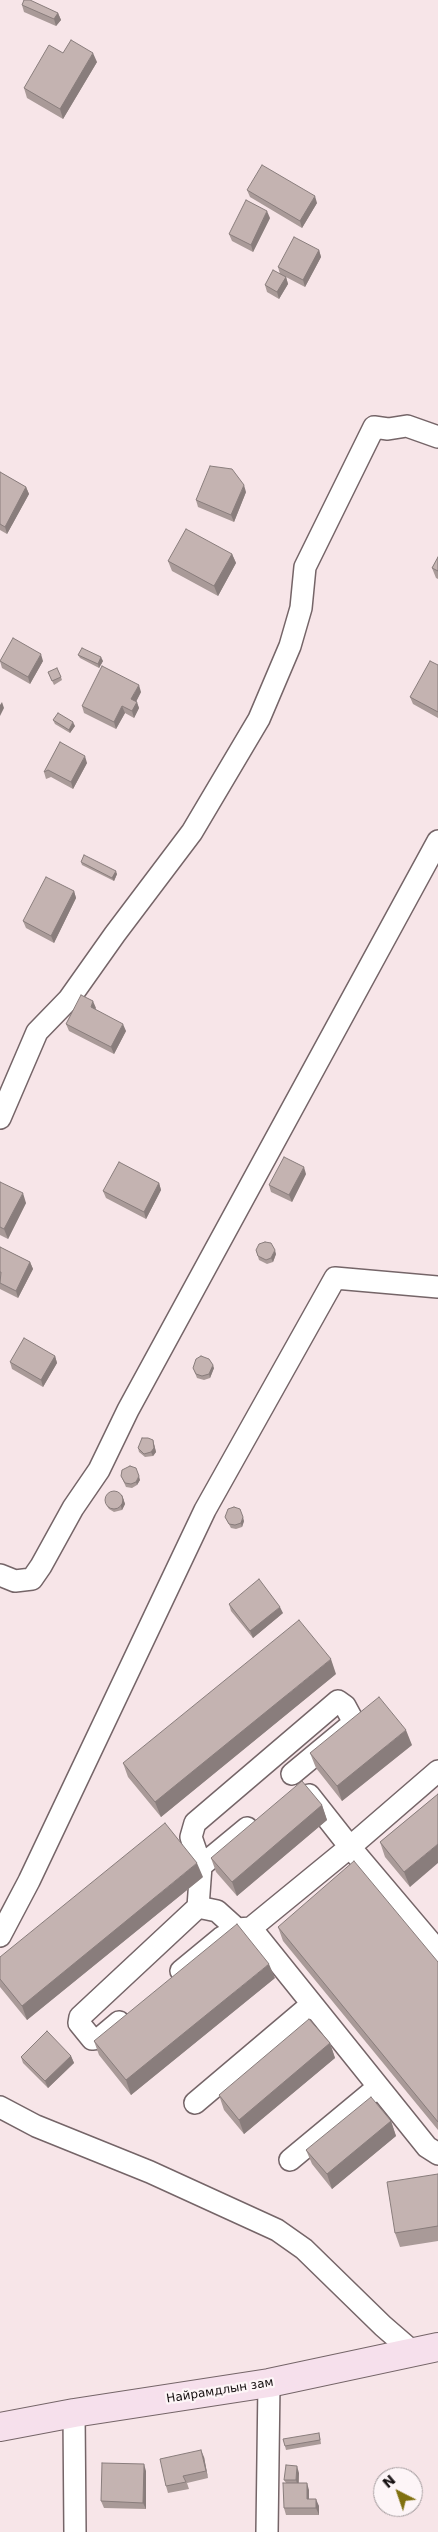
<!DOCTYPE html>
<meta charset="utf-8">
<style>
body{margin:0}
#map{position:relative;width:438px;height:2532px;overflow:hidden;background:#f7e5e8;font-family:"DejaVu Sans",sans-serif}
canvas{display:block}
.north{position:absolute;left:373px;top:2467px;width:50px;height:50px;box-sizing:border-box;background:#fdf5f7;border:1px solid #a1999b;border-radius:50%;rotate:319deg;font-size:14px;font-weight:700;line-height:20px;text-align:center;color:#161011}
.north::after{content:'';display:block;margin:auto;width:18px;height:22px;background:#80700f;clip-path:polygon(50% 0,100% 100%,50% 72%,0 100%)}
</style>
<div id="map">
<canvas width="438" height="2532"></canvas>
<div class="north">N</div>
</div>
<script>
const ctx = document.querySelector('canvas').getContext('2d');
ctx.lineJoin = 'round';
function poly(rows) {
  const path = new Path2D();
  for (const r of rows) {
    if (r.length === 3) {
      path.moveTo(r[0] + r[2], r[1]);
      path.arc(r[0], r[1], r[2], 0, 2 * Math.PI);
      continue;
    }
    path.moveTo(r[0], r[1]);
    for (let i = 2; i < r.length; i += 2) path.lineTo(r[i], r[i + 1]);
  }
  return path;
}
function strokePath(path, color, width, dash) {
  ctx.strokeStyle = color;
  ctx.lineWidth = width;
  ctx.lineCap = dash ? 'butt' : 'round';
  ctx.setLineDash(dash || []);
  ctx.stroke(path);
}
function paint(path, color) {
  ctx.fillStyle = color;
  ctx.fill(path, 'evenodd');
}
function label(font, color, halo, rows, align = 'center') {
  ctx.font = font + ' "DejaVu Sans",sans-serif';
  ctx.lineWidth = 4.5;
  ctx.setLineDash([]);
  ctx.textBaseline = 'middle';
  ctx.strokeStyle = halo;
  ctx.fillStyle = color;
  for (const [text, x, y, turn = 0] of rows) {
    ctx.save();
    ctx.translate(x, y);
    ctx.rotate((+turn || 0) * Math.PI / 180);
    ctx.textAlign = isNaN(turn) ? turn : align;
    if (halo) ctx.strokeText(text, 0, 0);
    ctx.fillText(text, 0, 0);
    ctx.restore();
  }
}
const street = poly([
 [0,1118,37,1032,69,999,115,934,192,832,259,719,290,646,301,608,305,567,374,427,388,429,407,426,438,437],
 [0,1575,15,1581,32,1579,41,1566,73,1508,99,1470,128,1410,438,841],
 [309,1795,350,1847,438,1771],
 [201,1866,247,1828],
 [198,1907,217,1911,237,1929],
 [0,1936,29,1881,205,1510,335,1278,438,1287],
 [438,1951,350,1847,251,1928,427,2147,438,2154],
 [181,1971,221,1938,237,1929,251,1928],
 [119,2022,100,2038,92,2039,79,2023,80,2017,198,1907,201,1866,191,1837,195,1823,338,1701,345,1706,352,1719,351,1725,292,1774],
 [195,2103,312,2004],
 [0,2107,36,2126,150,2172,277,2230,304,2249,383,2326,413,2352],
 [290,2160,378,2087],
 [74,2413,75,2532],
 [267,2532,269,2383]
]);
const secondary = poly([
 [0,2427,74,2413,269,2383,438,2347]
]);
const wall = poly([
 [22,5,58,13,61,20,56,26,24,12],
 [63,53,97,62,63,119,27,98,24,88],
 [247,190,317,203,302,228,250,197],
 [270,218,253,252,232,241,229,234],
 [319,250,321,257,305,287,286,277,288,284,279,299,267,292,265,285,280,274,278,267],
 [0,472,26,487,29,494,7,534,0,530],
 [246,492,234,522,198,507,196,500],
 [232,554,236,563,218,596,172,571,168,561],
 [438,557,438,579,436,578,432,568],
 [78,655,103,661,99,668,80,658],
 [0,661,43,661,30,684,2,668],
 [438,665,438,718,413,704,410,697],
 [48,672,61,677,62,680,54,685],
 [141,692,136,701,139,708,134,718,125,713,116,729,84,713,82,706],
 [53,720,75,726,70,733,55,724],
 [60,742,87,763,73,789,51,777,46,779,44,772],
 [81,862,117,874,114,881,82,865],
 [74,891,76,898,54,943,26,928,23,921],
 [96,1008,95,1009,126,1031,114,1054,69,1031,66,1024],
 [306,1174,292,1202,271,1192,269,1185],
 [0,1182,26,1203,8,1239,0,1235],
 [159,1183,161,1190,146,1219,106,1198,103,1191],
 [0,1247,30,1262,33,1269,18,1298,0,1289],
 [256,1250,276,1254,273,1262,267,1264,259,1260],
 [55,1356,57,1363,43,1387,12,1369,10,1362],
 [193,1368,214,1368,210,1378,204,1380,197,1378],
 [154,1444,156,1452,153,1456,145,1457,139,1452,138,1448],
 [121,1476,140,1480,137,1485,132,1488,126,1487],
 [122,1495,125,1504,122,1510,114,1512,109,1509,107,1506],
 [225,1517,244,1521,242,1527,236,1529,231,1528],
 [229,1604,283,1613,253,1638,231,1611],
 [336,1674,161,1817,128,1777,123,1763],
 [412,1745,342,1801,316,1768,310,1753],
 [438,1794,410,1887,385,1857,380,1842],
 [322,1805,327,1820,237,1896,216,1872,211,1858],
 [203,1877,27,2020,0,1987,0,1957],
 [278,1927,438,1962,438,2130,283,1941],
 [275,1978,131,2095,99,2055,94,2041],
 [330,2043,335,2058,244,2134,224,2110,219,2095],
 [71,2056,74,2063,48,2088,23,2063,21,2057],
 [391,2121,396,2136,332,2189,312,2164,306,2150],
 [438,2174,438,2241,400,2247,395,2233],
 [320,2437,321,2444,286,2450,285,2446],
 [204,2457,208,2478,187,2483,189,2489,168,2493,166,2486],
 [146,2471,146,2509,104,2508,101,2501],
 [299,2473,299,2483,309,2490,309,2499,319,2506,319,2515,286,2515,284,2508,286,2483,284,2480]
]);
const shadedWall = poly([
 [58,13,61,20,56,26,54,19],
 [93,53,97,62,63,119,60,109],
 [315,196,317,203,302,228,300,221],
 [267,211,270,218,253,252,251,245],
 [319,250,321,257,305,287,303,280],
 [286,277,288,284,279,299,277,292],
 [244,485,246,492,234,522,231,515],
 [26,487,29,494,7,534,5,527],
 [232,554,236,563,218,596,214,586],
 [41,654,43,661,30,684,28,677],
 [101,657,103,661,99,668,98,664],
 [139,685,141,692,134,706,131,699],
 [2,702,4,708,0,716,0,705],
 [137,702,139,708,134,718,132,711],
 [122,706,125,713,116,729,114,722],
 [73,722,75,726,70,733,69,730],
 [85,756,87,763,73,789,71,782],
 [116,871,117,874,114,881,112,878],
 [74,891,76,898,54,943,51,936],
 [93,1001,96,1008,93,1014,91,1007],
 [123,1024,126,1031,114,1054,111,1047],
 [304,1167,306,1174,292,1202,289,1195],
 [159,1183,161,1190,146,1219,144,1212],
 [23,1193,26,1203,8,1239,4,1229],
 [275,1250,276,1254,273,1262,271,1258],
 [30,1262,33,1269,18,1298,16,1291],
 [55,1356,57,1363,43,1387,41,1380],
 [213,1365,214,1368,210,1378,209,1374],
 [153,1440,156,1452,153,1456,151,1452],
 [139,1476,140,1480,137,1485,136,1482],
 [122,1495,125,1504,122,1510,121,1506],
 [243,1517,244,1521,242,1527,241,1523],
 [280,1607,283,1613,253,1638,250,1631],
 [331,1659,336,1674,161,1817,155,1802],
 [406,1730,412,1745,342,1801,337,1786],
 [322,1805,327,1820,237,1896,232,1882],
 [438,1844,438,1863,410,1887,404,1872],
 [197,1863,203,1877,27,2020,22,2006],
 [269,1964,275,1978,131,2095,126,2080],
 [330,2043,335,2058,244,2134,239,2120],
 [71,2056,74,2063,48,2088,45,2081],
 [391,2121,396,2136,332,2189,327,2174],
 [201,2450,204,2457,208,2478,206,2471],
 [144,2464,146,2471,146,2509,143,2503],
 [297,2466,299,2473,298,2487,296,2480],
 [307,2483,309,2490,309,2506,307,2499],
 [316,2499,319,2506,319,2515,316,2508]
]);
const building = poly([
 [24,0,30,0,58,13,54,19,22,5,24,0],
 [71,40,93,53,60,109,24,88,49,45,63,53,71,40],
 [262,165,315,196,300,221,247,190,262,165],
 [246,200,267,211,251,245,229,234,246,200],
 [294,237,319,250,303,280,278,267,294,237],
 [273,270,286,277,277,292,265,285,273,270],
 [210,466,232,469,244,485,231,515,196,500,210,466],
 [0,472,26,487,5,527,0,524,0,472],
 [186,529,232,554,214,586,168,561,186,529],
 [438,557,438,571,432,568,438,557],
 [13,638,41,654,28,677,0,661,13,638],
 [82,648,101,657,98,664,78,655,82,648],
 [430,661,438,665,438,712,410,697,430,661],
 [102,666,139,685,131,699,137,702,132,711,122,706,114,722,82,706,102,666],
 [57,668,61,677,52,681,48,672,57,668],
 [58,713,73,722,69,730,53,720,58,713],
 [60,742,85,756,71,782,48,770,44,772,60,742],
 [84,855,116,871,112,878,81,862,84,855],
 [46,877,74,891,51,936,23,921,46,877],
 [81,995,93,1001,91,1007,123,1024,111,1047,66,1024,81,995],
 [284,1157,304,1167,289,1195,269,1185,284,1157],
 [119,1162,159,1183,144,1212,103,1191,119,1162],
 [0,1182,23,1193,4,1229,0,1227,0,1182],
 [265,1242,271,1243,275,1250,271,1258,266,1260,258,1256,256,1250,259,1244,265,1242],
 [0,1247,30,1262,16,1291,0,1283,1,1272,0,1272,0,1247],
 [24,1338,55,1356,41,1380,10,1362,24,1338],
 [201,1356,209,1359,213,1365,209,1374,202,1376,196,1374,193,1368,196,1359,201,1356],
 [142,1438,148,1438,153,1440,154,1448,151,1452,144,1454,138,1448,142,1438],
 [130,1466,136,1468,139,1476,136,1482,131,1484,125,1483,121,1476,122,1470,130,1466],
 [114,1500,9],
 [234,1507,240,1509,243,1517,241,1523,235,1525,229,1524,225,1517,228,1509,234,1507],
 [259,1579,280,1607,250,1631,229,1604,259,1579],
 [299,1620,331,1659,155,1802,123,1763,299,1620],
 [379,1697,406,1730,337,1786,310,1753,379,1697],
 [302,1781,322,1805,232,1882,211,1858,302,1781],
 [438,1794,438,1844,404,1872,380,1842,438,1794],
 [165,1823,197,1863,22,2006,0,1979,0,1957,165,1823],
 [354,1861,438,1962,438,2122,278,1927,354,1861],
 [237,1924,269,1964,126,2080,94,2041,237,1924],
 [309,2019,330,2043,239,2120,219,2095,309,2019],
 [47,2031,71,2056,45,2081,21,2057,47,2031],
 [371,2097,391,2121,327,2174,306,2150,371,2097],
 [438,2174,438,2226,395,2233,387,2182,438,2174],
 [319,2433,320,2440,285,2446,283,2439,319,2433],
 [201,2450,206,2471,183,2476,186,2482,166,2486,160,2459,201,2450],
 [102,2463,144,2464,143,2503,101,2501,102,2463],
 [286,2465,297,2466,296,2480,284,2480,286,2465],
 [283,2483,307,2483,307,2499,316,2499,316,2508,284,2508,283,2483]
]);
const streetNames = [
 ["Найрамдлын зам",220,2391,-9]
];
strokePath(street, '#756568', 24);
strokePath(secondary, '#756568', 30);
strokePath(street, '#fff', 21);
strokePath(secondary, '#f6e0ec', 28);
paint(wall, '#a99a98');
paint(shadedWall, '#897d7c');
paint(building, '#c4b3b1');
strokePath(building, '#897d7c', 1);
label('12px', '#161011', '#fdf5f7', streetNames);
</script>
